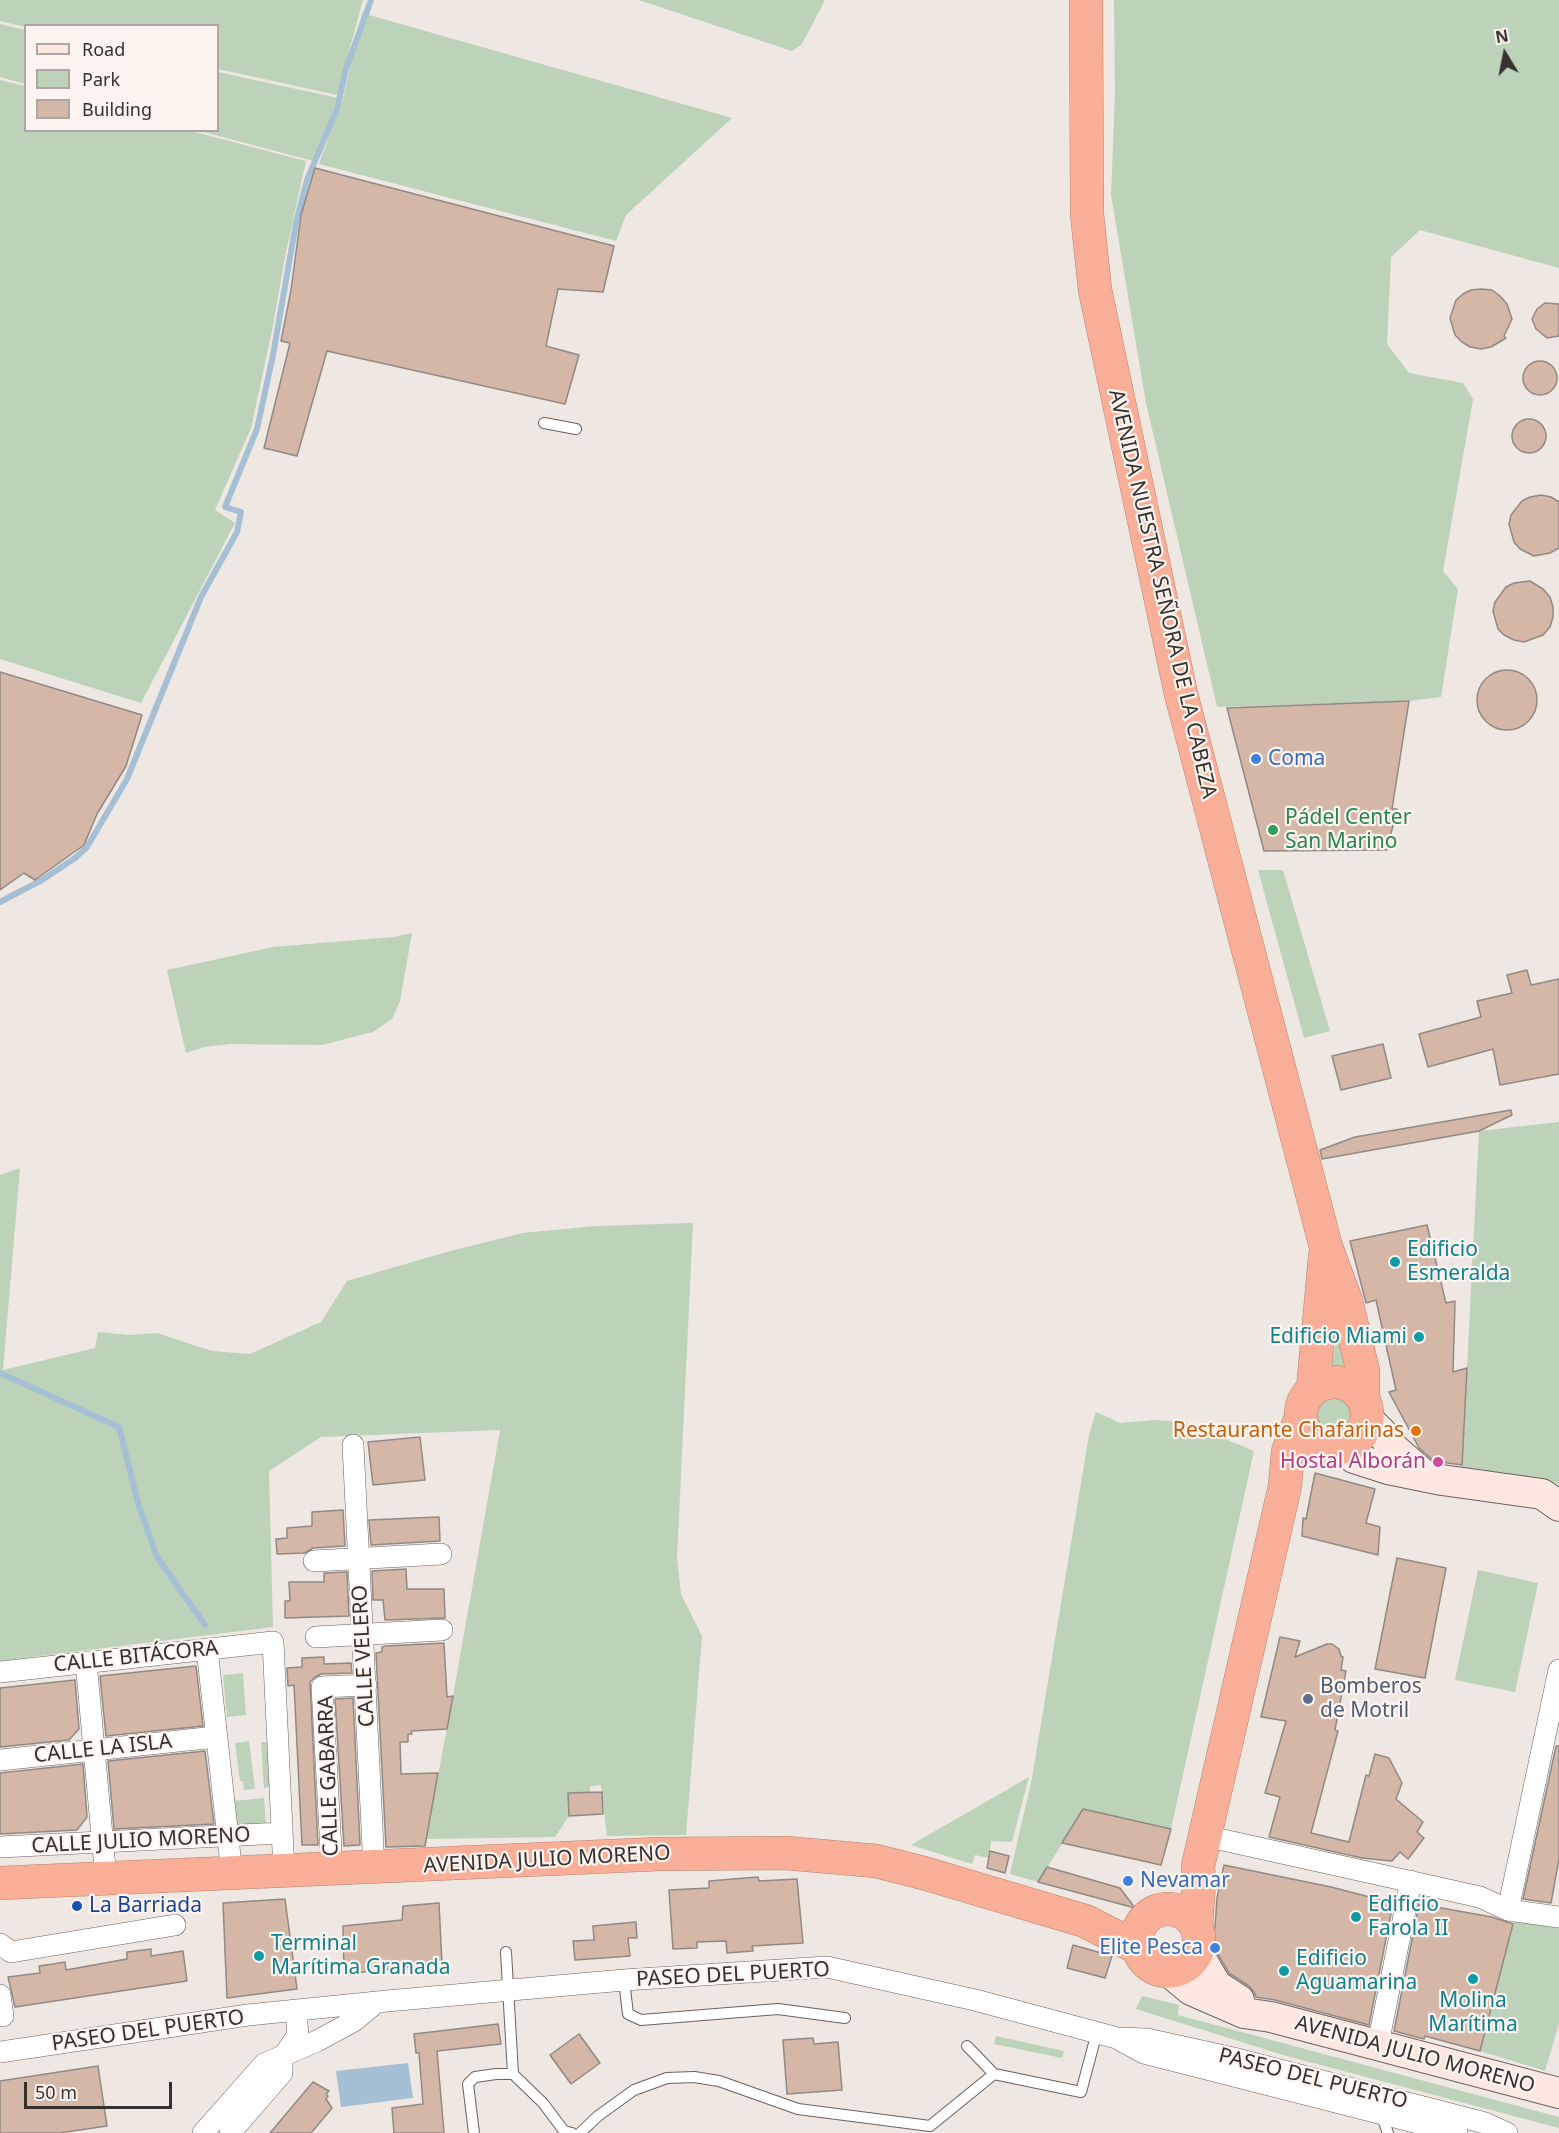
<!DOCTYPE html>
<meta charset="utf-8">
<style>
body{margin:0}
#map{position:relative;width:1559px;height:2133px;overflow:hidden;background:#efe7e2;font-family:"Noto Sans",sans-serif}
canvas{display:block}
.legend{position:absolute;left:24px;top:24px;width:195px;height:108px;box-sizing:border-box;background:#fdf4f0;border:2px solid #ada6a3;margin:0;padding:8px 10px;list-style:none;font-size:18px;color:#34312f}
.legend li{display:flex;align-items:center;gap:12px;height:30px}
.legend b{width:30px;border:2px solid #ada6a3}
.north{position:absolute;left:1475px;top:24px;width:60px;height:60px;-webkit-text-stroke:4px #fdf4f0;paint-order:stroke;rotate:350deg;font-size:16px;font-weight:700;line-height:24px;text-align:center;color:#34312f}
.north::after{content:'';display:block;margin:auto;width:21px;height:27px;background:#34312f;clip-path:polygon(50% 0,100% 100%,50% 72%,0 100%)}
.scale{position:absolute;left:24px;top:2082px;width:148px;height:27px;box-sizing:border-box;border:3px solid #34312f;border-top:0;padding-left:8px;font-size:18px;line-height:21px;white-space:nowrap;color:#34312f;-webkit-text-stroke:4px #fdf4f0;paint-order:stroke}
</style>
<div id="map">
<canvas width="1559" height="2133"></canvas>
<ul class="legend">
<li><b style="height:8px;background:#fde7e0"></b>Road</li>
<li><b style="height:16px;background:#bcd2b9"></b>Park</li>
<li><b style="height:16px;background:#d4b7a6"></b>Building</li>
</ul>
<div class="north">N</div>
<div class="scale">50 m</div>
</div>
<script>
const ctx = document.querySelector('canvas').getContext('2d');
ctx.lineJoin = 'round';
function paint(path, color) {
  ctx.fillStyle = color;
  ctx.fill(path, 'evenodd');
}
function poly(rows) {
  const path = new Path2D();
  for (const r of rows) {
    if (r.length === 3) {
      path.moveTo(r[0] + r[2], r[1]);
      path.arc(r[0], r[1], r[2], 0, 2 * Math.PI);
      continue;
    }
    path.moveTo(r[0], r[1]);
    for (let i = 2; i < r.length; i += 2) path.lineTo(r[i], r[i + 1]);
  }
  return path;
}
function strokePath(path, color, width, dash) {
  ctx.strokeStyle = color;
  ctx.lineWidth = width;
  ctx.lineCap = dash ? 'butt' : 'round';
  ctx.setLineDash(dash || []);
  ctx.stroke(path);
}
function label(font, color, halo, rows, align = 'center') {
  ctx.font = font + ' "Noto Sans",sans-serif';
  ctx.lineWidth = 4.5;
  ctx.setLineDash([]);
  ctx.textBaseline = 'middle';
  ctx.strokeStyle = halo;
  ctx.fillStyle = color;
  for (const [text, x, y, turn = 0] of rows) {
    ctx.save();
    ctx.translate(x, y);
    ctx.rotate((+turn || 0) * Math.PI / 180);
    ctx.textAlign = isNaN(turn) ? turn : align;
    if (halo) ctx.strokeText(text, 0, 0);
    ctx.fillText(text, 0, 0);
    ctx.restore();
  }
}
const green = poly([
 [0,0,363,0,337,95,218,69,218,26,26,26,25,27,0,21],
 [639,0,825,0,802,44,792,51],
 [1114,0,1559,0,1559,268,1420,230,1391,257,1387,344,1409,373,1463,383,1473,399,1443,571,1458,589,1441,697,1409,701,1217,707,1146,403,1111,195,1115,94],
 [362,13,732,118,626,215,616,241,319,164,343,99],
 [0,24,25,30,25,84,0,77],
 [218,72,338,98,313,161,200,131,218,130],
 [0,80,25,86,26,130,191,131,306,161,286,252,272,331,251,428,215,510,235,523,141,703,0,659],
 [1258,870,1283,870,1330,1031,1304,1038],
 [412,933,400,1001,392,1019,373,1032,322,1045,230,1044,204,1047,186,1053,167,970,273,947,394,937],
 [1559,1122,1559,1485,1547,1479,1462,1467,1479,1131],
 [20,1168,3,1370,95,1348,98,1332,130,1335,157,1333,212,1351,250,1354,321,1322,347,1281,450,1251,523,1233,596,1226,693,1223,677,1558,681,1594,702,1636,686,1835,607,1836,601,1785,590,1786,590,1792,568,1793,569,1816,555,1837,426,1839,453,1696,500,1430,321,1437,269,1471,273,1627,0,1661,0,1175],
 [1340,1314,1352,1371,1331,1368],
 [1335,1415,20],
 [1096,1412,1120,1423,1154,1420,1184,1422,1254,1451,1171,1829,1084,1809,1038,1882,1010,1874,1032,1778,1089,1435],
 [1478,1570,1538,1583,1515,1692,1455,1680],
 [243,1673,246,1715,227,1717,223,1675],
 [249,1741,255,1789,244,1790,243,1781,240,1781,235,1743],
 [261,1742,267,1742,270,1787,264,1788],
 [1029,1777,1012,1842,991,1841,989,1858,975,1855,972,1864,911,1845],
 [264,1798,266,1824,235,1827,233,1801],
 [1514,1920,1559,1922,1559,2024,1545,2071,1480,2051],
 [1142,1996,1179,2005,1178,2015,1559,2117,1559,2128,1283,2055,1136,2009],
 [996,2036,1064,2051,1062,2058,994,2044]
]);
const water = poly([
 [408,2063,413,2098,341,2107,336,2071]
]);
const stream = poly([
 [0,902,42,880,75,858,87,847,127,779,201,597,237,532,241,512,225,507,257,429,273,355,296,223,307,180,337,109,346,69,371,0],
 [0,1373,119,1427,138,1503,157,1557,205,1625]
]);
const building = poly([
 [315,168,614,246,603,292,558,289,546,346,579,355,565,404,327,351,297,456,264,448,290,343,281,341,291,290,301,215,315,168],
 [1481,289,1492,290,1500,296,1507,304,1512,319,1504,336,1506,338,1491,347,1481,349,1470,347,1462,342,1455,335,1450,318,1456,300,1463,294,1471,290,1481,289],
 [1545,303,1559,304,1559,336,1547,338,1536,329,1532,319,1537,309,1545,303],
 [1540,378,17],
 [1529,436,17],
 [1541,495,1551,497,1559,502,1559,548,1550,553,1534,556,1520,549,1514,542,1509,524,1511,515,1522,501,1530,497,1541,495],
 [1530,581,1543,589,1550,597,1553,607,1553,617,1550,627,1543,635,1524,642,1514,640,1504,635,1498,629,1493,611,1495,602,1506,587,1514,583,1530,581],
 [1507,700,30],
 [0,672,142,715,126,766,97,814,84,845,35,880,24,873,0,890,0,672],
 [1409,701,1392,809,1397,809,1387,850,1264,851,1227,708,1409,701],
 [1527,970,1531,985,1559,979,1559,1074,1500,1085,1493,1049,1428,1067,1419,1034,1481,1017,1477,1001,1512,993,1507,975,1527,970],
 [1383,1044,1391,1078,1341,1090,1332,1056,1383,1044],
 [1511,1110,1512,1115,1479,1131,1322,1159,1320,1150,1355,1137,1511,1110],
 [1427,1225,1446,1303,1455,1301,1453,1372,1467,1368,1462,1465,1434,1461,1419,1448,1389,1392,1396,1390,1376,1300,1366,1303,1350,1241,1427,1225],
 [420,1437,425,1480,373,1485,368,1442,420,1437],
 [1315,1473,1375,1489,1366,1523,1380,1527,1378,1555,1302,1536,1303,1518,1306,1519,1315,1473],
 [343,1510,345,1546,313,1548,305,1553,277,1554,276,1539,287,1538,287,1528,312,1526,312,1512,343,1510],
 [439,1517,440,1541,371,1545,369,1520,439,1517],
 [1397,1558,1446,1568,1425,1678,1375,1669,1397,1558],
 [406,1569,407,1589,444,1589,445,1618,385,1620,383,1600,373,1600,372,1571,406,1569],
 [347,1572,349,1616,285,1618,285,1601,290,1601,289,1582,324,1582,324,1573,347,1572],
 [1280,1637,1300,1641,1295,1657,1327,1644,1332,1644,1339,1649,1341,1656,1343,1657,1341,1670,1346,1671,1335,1730,1338,1731,1311,1833,1349,1842,1366,1775,1369,1776,1375,1754,1389,1758,1402,1783,1396,1799,1423,1822,1417,1832,1424,1838,1408,1859,1400,1852,1392,1861,1362,1858,1269,1837,1280,1797,1265,1793,1286,1721,1261,1717,1280,1637],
 [444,1643,447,1697,453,1696,447,1729,411,1731,412,1734,408,1734,408,1742,400,1742,401,1774,438,1773,425,1846,386,1847,376,1653,382,1652,382,1647,386,1646,444,1643],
 [324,1657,324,1664,351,1663,352,1673,321,1674,315,1677,310,1682,318,1845,302,1845,294,1685,288,1686,287,1668,302,1667,302,1658,324,1657],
 [196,1666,203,1726,106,1736,100,1676,196,1666],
 [75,1680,79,1729,69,1740,0,1747,0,1688,75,1680],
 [353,1698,360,1845,344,1846,335,1699,353,1698],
 [1556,1746,1559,1746,1559,1859,1551,1903,1523,1899,1556,1746],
 [205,1751,214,1824,114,1829,108,1761,205,1751],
 [83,1764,87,1817,77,1830,0,1834,0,1773,83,1764],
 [602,1792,603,1814,569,1816,568,1793,602,1792],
 [1083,1809,1171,1829,1161,1865,1062,1843,1083,1809],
 [990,1851,1009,1856,1005,1873,987,1868,990,1851],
 [1224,1865,1331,1887,1393,1903,1369,2025,1275,2000,1256,1997,1254,1992,1249,1986,1229,1973,1216,1951,1212,1936,1215,1927,1217,1898,1224,1865],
 [1047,1867,1120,1888,1135,1908,1038,1882,1047,1867],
 [758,1877,759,1881,797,1879,803,1943,752,1946,753,1951,727,1953,726,1941,697,1942,697,1948,673,1949,669,1890,709,1888,709,1881,758,1877],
 [285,1899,297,1989,227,1998,223,1903,285,1899],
 [439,1903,442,1964,344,1974,343,1926,402,1920,403,1906,439,1903],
 [1419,1904,1492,1917,1513,1924,1480,2051,1425,2036,1424,2039,1394,2031,1419,1904],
 [636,1922,637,1938,628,1938,630,1956,575,1960,573,1941,594,1940,593,1926,636,1922],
 [1073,1945,1112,1956,1105,1978,1067,1968,1073,1945],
 [151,1949,151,1956,183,1951,187,1981,15,2007,8,1977,40,1973,39,1966,53,1964,65,1962,66,1970,127,1959,127,1952,151,1949],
 [498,2024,501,2044,437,2051,444,2133,394,2133,392,2108,423,2104,419,2053,416,2053,414,2034,498,2024],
 [579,2034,600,2063,571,2084,550,2055,579,2034],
 [813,2038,814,2044,838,2042,842,2090,787,2094,783,2040,813,2038],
 [98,2066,107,2126,59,2133,0,2133,0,2081,98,2066],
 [313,2082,329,2091,326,2094,328,2096,326,2099,332,2108,328,2113,311,2133,270,2133,313,2082]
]);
const lane = poly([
 [544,423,576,429],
 [624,1980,628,2014,641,2020,778,2009,845,2018],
 [967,2046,994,2074,1081,2092,1097,2032],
 [513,2074,543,2103,564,2131,572,2133],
 [1381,2114,1388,2133],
 [474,2133,468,2084,475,2077,496,2074,513,2074,506,1952],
 [580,2133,598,2116,634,2090,667,2078,694,2077,719,2081,798,2109,930,2126,994,2074]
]);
const street = poly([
 [353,1445,374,1868],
 [314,1561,441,1554],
 [316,1637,442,1630],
 [207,1649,232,1874],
 [86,1662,106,1879],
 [0,1672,273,1642,284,1871],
 [0,1760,206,1738],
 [1205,1836,1480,1897,1508,1910,1559,1917],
 [0,1847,282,1833],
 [332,1869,322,1687,366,1685],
 [1508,1910,1559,1670],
 [0,1944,11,1952,175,1925],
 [0,1995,3,2016],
 [1120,2040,1144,2053,1457,2133],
 [1378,2044,1411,1881],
 [0,2052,248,2015,387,2001,624,1980,827,1967,975,2000,1117,2038,1147,2039,1233,2058,1485,2123,1507,2133],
 [203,2133,264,2064,317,2041,354,2021,377,2002],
 [230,2133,282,2073,282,2058,298,2035,296,2011]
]);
const secondary = poly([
 [1368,1419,1381,1432,1391,1446,1423,1474],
 [1341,1448,1354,1458,1388,1469,1442,1480,1542,1494,1559,1506],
 [1198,1946,1200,1957,1216,1985,1239,2000],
 [1168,1971,1191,1990,1244,2013,1271,2017,1559,2093]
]);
const highway = poly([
 [1086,0,1087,214,1095,290,1181,694,1326,1247,1346,1301,1363,1371,1363,1398],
 [1334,1415,33],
 [1313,1389,1325,1257],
 [0,1883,660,1854,786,1853,876,1861,927,1874,1085,1921,1138,1948],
 [1168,1940,31],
 [1196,1926,1199,1882,1198,1866,1285,1486,1288,1452,1301,1417]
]);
const markers = [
 [1256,759,6,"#3f7fe0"],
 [1273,830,6,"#2e9e5b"],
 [1395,1262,6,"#0f9aa8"],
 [1419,1337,6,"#0f9aa8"],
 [1416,1431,6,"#e8710a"],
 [1438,1462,6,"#d1479c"],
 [1308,1699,6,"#5c6f8a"],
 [1128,1881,6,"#3f7fe0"],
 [77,1906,6,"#1a4fb4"],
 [1356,1917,6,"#0f9aa8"],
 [1215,1948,6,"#3f7fe0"],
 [259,1956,6,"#0f9aa8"],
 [1284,1971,6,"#0f9aa8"],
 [1473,1979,6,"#0f9aa8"]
];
const streetNames = [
 ["AVENIDA NUESTRA SEÑORA DE LA CABEZA",1162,594,77],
 ["CALLE VELERO",364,1656,-93],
 ["CALLE BITÁCORA",136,1657,-6],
 ["CALLE LA ISLA",103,1749,-6],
 ["CALLE GABARRA",329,1776,-92],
 ["CALLE JULIO MORENO",141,1841,-3],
 ["AVENIDA JULIO MORENO",547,1860,-3],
 ["PASEO DEL PUERTO",733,1975,-3],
 ["PASEO DEL PUERTO",148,2031,-8],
 ["AVENIDA JULIO MORENO",1415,2055,15],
 ["PASEO DEL PUERTO",1313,2079,14]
];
const shopNames = [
 ["Coma",1268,759],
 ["Nevamar",1140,1881],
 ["Elite Pesca",1203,1948,"right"]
];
const leisureNames = [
 ["Pádel Center",1285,818],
 ["San Marino",1285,842]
];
const cultureNames = [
 ["Edificio",1407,1250],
 ["Esmeralda",1407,1274],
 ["Edificio Miami",1407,1337,"right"],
 ["Edificio",1368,1905],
 ["Farola II",1368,1929],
 ["Terminal",271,1944],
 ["Marítima Granada",271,1968],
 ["Edificio",1296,1959],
 ["Aguamarina",1296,1983],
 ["Molina",1473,2001,"center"],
 ["Marítima",1473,2025,"center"]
];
const foodNames = [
 ["Restaurante Chafarinas",1404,1431]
];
const hotelNames = [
 ["Hostal Alborán",1426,1462]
];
const serviceNames = [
 ["Bomberos",1320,1687],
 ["de Motril",1320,1711]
];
const transitNames = [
 ["La Barriada",89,1906]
];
paint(green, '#bcd2b9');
paint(water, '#a5bfd4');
strokePath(stream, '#a5bfd4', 6);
paint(building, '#d4b7a6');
strokePath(building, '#918985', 1.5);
strokePath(lane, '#69625e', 12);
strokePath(street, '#69625e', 22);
strokePath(secondary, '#69625e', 32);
strokePath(highway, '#b48273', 34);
strokePath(lane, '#fff', 10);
strokePath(street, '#fff', 21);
strokePath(secondary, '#fde7e0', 30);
strokePath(highway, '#f9ae97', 33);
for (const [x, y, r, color] of markers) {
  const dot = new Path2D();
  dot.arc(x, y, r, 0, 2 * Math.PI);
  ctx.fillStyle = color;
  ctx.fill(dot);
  strokePath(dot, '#fdf4f0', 2);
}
label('21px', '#34312f', '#fdf4f0', streetNames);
label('21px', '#366cbe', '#fdf4f0', shopNames, 'left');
label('21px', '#27864d', '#fdf4f0', leisureNames, 'left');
label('21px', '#0d838f', '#fdf4f0', cultureNames, 'left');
label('21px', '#c56008', '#fdf4f0', foodNames, 'right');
label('21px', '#b23c85', '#fdf4f0', hotelNames, 'right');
label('21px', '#4e5e75', '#fdf4f0', serviceNames, 'left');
label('21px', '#164399', '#fdf4f0', transitNames, 'left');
</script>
